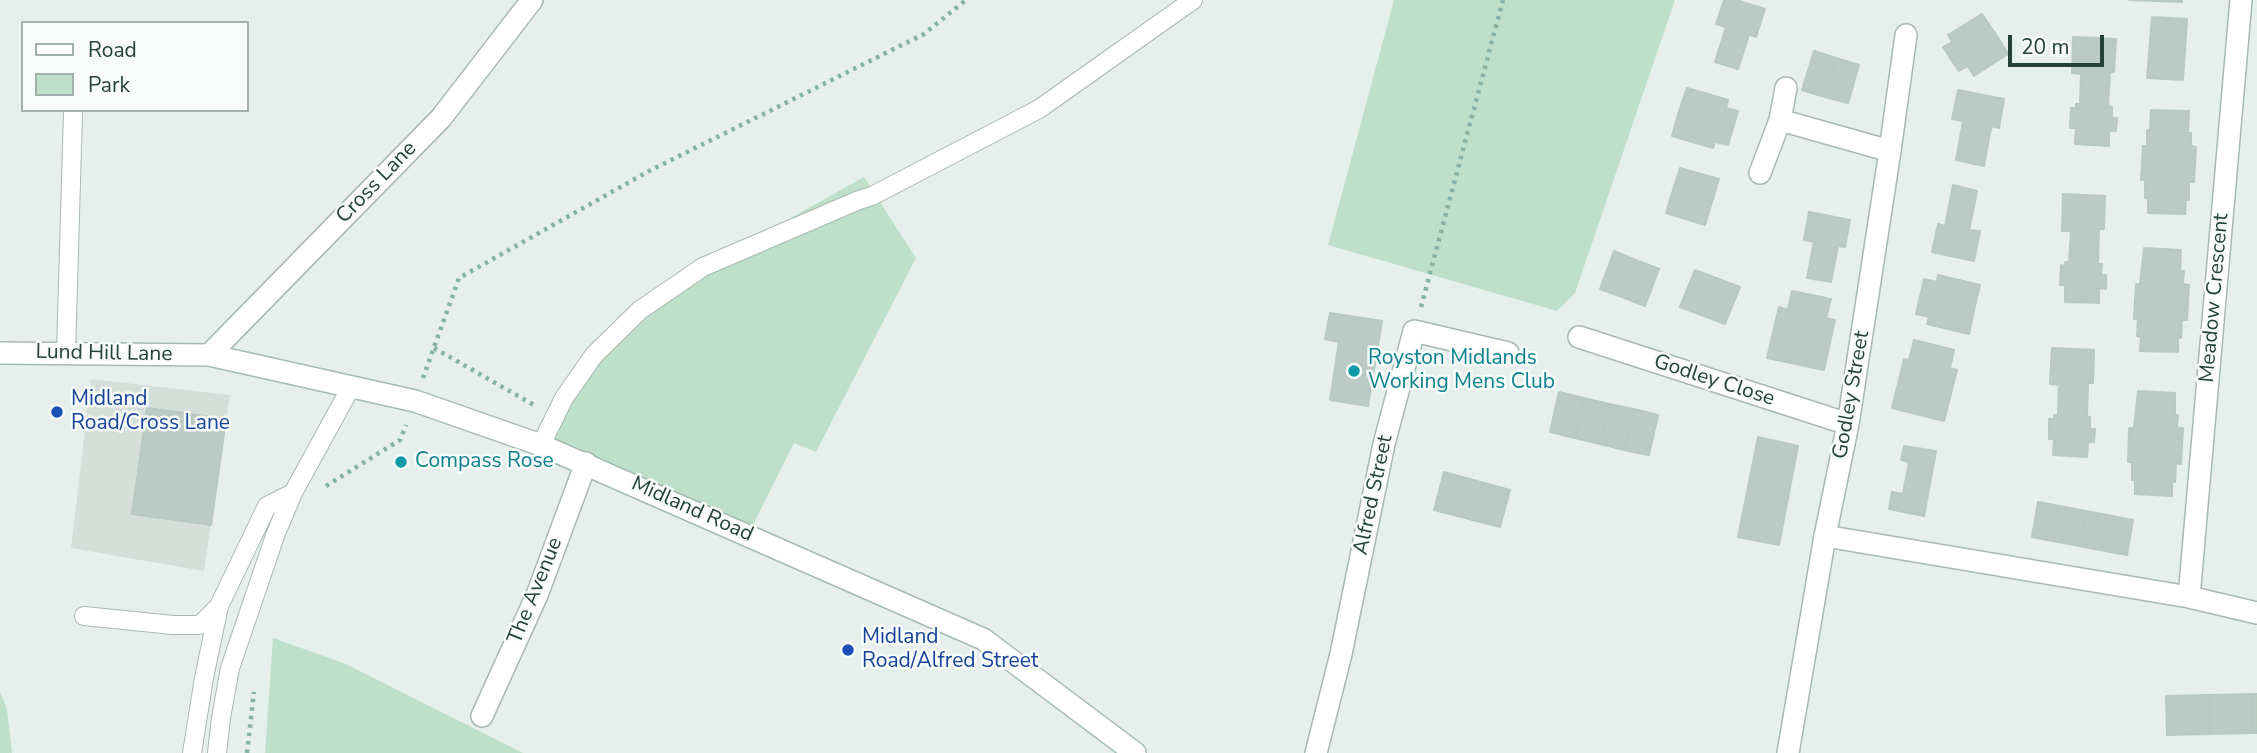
<!DOCTYPE html>
<style>
body{margin:0}
#map{position:relative;width:2257px;height:753px;overflow:hidden;background:#e6efeb;font-family:"Nunito Sans",sans-serif}
canvas{display:block}
.legend{position:absolute;left:21px;top:21px;width:228px;height:91px;box-sizing:border-box;background:#f7fbf9;border:2px solid #a3b1ad;margin:0;padding:9px 12px;list-style:none;font-size:21px;color:#24423a}
.legend li{display:flex;align-items:center;gap:14px;height:35px}
.legend b{width:35px;border:2px solid #a3b1ad}
.scale{position:absolute;left:2008px;top:35px;width:96px;height:32px;box-sizing:border-box;border:4px solid #24423a;border-top:0;padding-left:9px;font-size:21px;line-height:24px;white-space:nowrap;color:#24423a;-webkit-text-stroke:5px #f7fbf9;paint-order:stroke}
</style>
<div id="map">
<canvas width="2257" height="753"></canvas>
<ul class="legend">
<li><b style="height:9px;background:#fff"></b>Road</li>
<li><b style="height:19px;background:#bfe0c8"></b>Park</li>
</ul>
<div class="scale">20 m</div>
</div>
<script>
const ctx = document.querySelector('canvas').getContext('2d');
ctx.lineJoin = 'round';
function paint(path, color) {
  ctx.fillStyle = color;
  ctx.fill(path, 'evenodd');
}
function poly(rows) {
  const path = new Path2D();
  for (const r of rows) {
    path.moveTo(r[0], r[1]);
    for (let i = 2; i < r.length; i += 2) path.lineTo(r[i], r[i + 1]);
  }
  return path;
}
function strokePath(path, color, width, dash) {
  ctx.strokeStyle = color;
  ctx.lineWidth = width;
  ctx.lineCap = dash ? 'butt' : 'round';
  ctx.setLineDash(dash || []);
  ctx.stroke(path);
}
function label(font, color, halo, rows, align = 'center') {
  ctx.font = font + ' "Nunito Sans",sans-serif';
  ctx.lineWidth = 5;
  ctx.setLineDash([]);
  ctx.textBaseline = 'middle';
  ctx.strokeStyle = halo;
  ctx.fillStyle = color;
  for (const [text, x, y, turn = 0] of rows) {
    ctx.save();
    ctx.translate(x, y);
    ctx.rotate((+turn || 0) * Math.PI / 180);
    ctx.textAlign = isNaN(turn) ? turn : align;
    if (halo) ctx.strokeText(text, 0, 0);
    ctx.fillText(text, 0, 0);
    ctx.restore();
  }
}
const built = poly([
 [91,379,230,395,204,571,71,548]
]);
const green = poly([
 [1394,0,1675,0,1575,293,1557,311,1328,245],
 [864,177,916,258,816,452,794,443,748,535,541,445,594,355,703,267],
 [273,638,346,664,523,753,265,753],
 [0,692,7,709,12,753,0,753]
]);
const building = poly([
 [1724,0,1736,0,1765,9,1756,37,1716,24,1724,0],
 [2129,0,2182,0,2182,2,2129,0],
 [1982,14,1995,33,1952,61,1943,47,1952,42,1948,35,1982,14],
 [2152,17,2187,19,2183,80,2147,78,2152,17],
 [1726,27,1749,35,1738,69,1715,62,1726,27],
 [1995,33,2008,54,1974,76,1968,66,1959,71,1952,61,1995,33],
 [2073,37,2116,39,2114,72,2110,72,2108,106,2112,107,2112,118,2117,118,2116,131,2109,131,2109,146,2075,144,2076,128,2070,128,2071,108,2076,108,2076,104,2080,104,2081,74,2072,73,2073,37],
 [1814,51,1836,58,1825,97,1802,90,1814,51],
 [1836,58,1859,65,1848,103,1825,97,1836,58],
 [1687,88,1728,100,1726,108,1738,111,1733,128,1679,111,1687,88],
 [1958,90,2004,99,1999,128,1992,126,1990,132,1962,127,1963,121,1952,119,1958,90],
 [2151,110,2189,111,2188,133,2191,133,2191,146,2196,147,2194,182,2189,182,2189,200,2186,200,2185,214,2148,213,2148,198,2145,198,2145,180,2141,180,2143,146,2147,146,2147,130,2150,130,2151,110],
 [1679,111,1733,128,1728,145,1715,142,1713,148,1672,136,1679,111],
 [1962,127,1990,132,1984,166,1956,160,1962,127],
 [1680,168,1719,179,1712,202,1673,190,1680,168],
 [1953,185,1977,191,1970,226,1946,221,1953,185],
 [1673,190,1712,202,1705,225,1666,213,1673,190],
 [2063,194,2105,196,2104,229,2099,229,2098,264,2102,264,2101,275,2106,275,2106,289,2099,288,2099,303,2065,302,2065,285,2060,285,2061,265,2065,266,2065,262,2069,262,2071,231,2062,231,2063,194],
 [1809,212,1850,220,1845,247,1838,246,1831,282,1807,278,1814,242,1804,240,1809,212],
 [1946,221,1970,226,1969,230,1980,231,1974,261,1932,252,1938,224,1945,226,1946,221],
 [2144,248,2181,250,2180,271,2184,271,2183,284,2189,285,2187,320,2182,320,2181,338,2178,338,2178,352,2140,351,2141,337,2137,336,2138,319,2134,319,2136,284,2140,284,2144,248],
 [1614,251,1636,260,1622,297,1600,289,1614,251],
 [1636,260,1659,269,1645,306,1622,297,1636,260],
 [1695,270,1740,287,1725,324,1680,307,1695,270],
 [1938,275,1980,285,1974,310,1920,297,1924,279,1937,282,1938,275],
 [1792,291,1831,299,1826,318,1835,320,1824,370,1767,358,1779,307,1788,310,1792,291],
 [1920,297,1974,310,1969,334,1927,324,1929,317,1916,314,1920,297],
 [1330,313,1382,321,1368,406,1330,400,1339,342,1325,339,1330,313],
 [1914,340,1954,350,1950,368,1957,370,1944,421,1892,408,1904,359,1909,360,1914,340],
 [2052,348,2094,350,2093,383,2088,383,2087,417,2090,417,2090,429,2095,429,2094,442,2088,442,2087,457,2053,455,2054,438,2049,439,2049,419,2054,419,2054,415,2058,415,2059,385,2050,384,2052,348],
 [2138,391,2175,393,2175,415,2178,415,2177,428,2183,428,2181,464,2176,463,2175,482,2172,481,2172,496,2135,494,2135,480,2132,480,2132,462,2128,462,2129,428,2134,428,2138,391],
 [1559,392,1584,398,1575,438,1550,432,1559,392],
 [1584,398,1609,404,1600,444,1575,438,1584,398],
 [1609,404,1634,409,1624,450,1600,444,1609,404],
 [147,408,226,419,211,525,132,514,147,408],
 [1634,409,1658,415,1649,455,1624,450,1634,409],
 [1758,437,1798,446,1779,545,1738,537,1758,437],
 [1904,446,1936,451,1924,516,1889,509,1892,492,1903,494,1909,462,1901,460,1904,446],
 [1444,472,1510,490,1500,527,1434,510,1444,472],
 [2038,502,2086,511,2079,546,2032,537,2038,502],
 [2086,511,2133,520,2127,555,2079,546,2086,511],
 [2252,694,2257,694,2257,733,2252,733,2252,694],
 [2252,694,2252,733,2209,734,2209,695,2252,694],
 [2209,695,2209,734,2167,735,2166,696,2209,695]
]);
const path = poly([
 [1421,307,1503,0],
 [434,348,534,405],
 [423,378,459,278,649,171,924,34,966,0],
 [326,486,400,440,406,425],
 [247,753,254,692]
]);
const lane = poly([
 [66,353,73,112],
 [541,445,564,398,594,355,640,310,703,267,859,200,872,196,1039,109,1193,0],
 [84,616,173,625,200,625,219,606,267,506,293,493],
 [192,753,204,678,219,606],
 [217,753,221,718,230,668,276,533,293,493,351,387]
]);
const street = poly([
 [1780,120,1786,88],
 [1760,173,1780,120,1890,151],
 [1579,337,1848,424],
 [209,355,441,118,532,0],
 [1825,536,2189,597,2257,613],
 [2189,597,2241,0],
 [482,716,537,595,586,463],
 [1316,753,1341,654,1384,444,1414,331,1508,353],
 [1788,753,1825,536,1848,424,1890,151,1906,35]
]);
const secondary = poly([
 [0,353,209,355,415,401,541,445,983,639,1135,753]
]);
const markers = [
 [1354,371,7,"#0f9aa8"],
 [57,412,7,"#1a4fb4"],
 [401,462,7,"#0f9aa8"],
 [848,650,7,"#1a4fb4"]
];
const streetNames = [
 ["Cross Lane",377,183,-46],
 ["Meadow Crescent",2215,298,-85],
 ["Lund Hill Lane",104,354,1],
 ["Godley Close",1714,381,18],
 ["Godley Street",1852,395,-80],
 ["Alfred Street",1374,495,-78],
 ["Midland Road",692,510,24],
 ["The Avenue",536,591,-68]
];
const cultureNames = [
 ["Royston Midlands",1368,359],
 ["Working Mens Club",1368,383],
 ["Compass Rose",415,462]
];
const transitNames = [
 ["Midland",71,400],
 ["Road/Cross Lane",71,424],
 ["Midland",862,638],
 ["Road/Alfred Street",862,662]
];
paint(built, '#d4dfda');
paint(green, '#bfe0c8');
paint(building, '#bbcac4');
strokePath(building, '#b8c9c2', 2);
strokePath(lane, '#a8b8b2', 20);
strokePath(street, '#a8b8b2', 24);
strokePath(secondary, '#a4bbb3', 24);
strokePath(path, '#86b3a5', 4.5, [3.5, 5]);
strokePath(lane, '#fff', 18);
strokePath(street, '#fff', 21);
strokePath(secondary, '#fff', 21);
for (const [x, y, r, color] of markers) {
  const dot = new Path2D();
  dot.arc(x, y, r, 0, 2 * Math.PI);
  ctx.fillStyle = color;
  ctx.fill(dot);
  strokePath(dot, '#f7fbf9', 2.5);
}
label('21px', '#24423a', '#f7fbf9', streetNames);
label('21px', '#0d838f', '#f7fbf9', cultureNames, 'left');
label('21px', '#164399', '#f7fbf9', transitNames, 'left');
</script>
